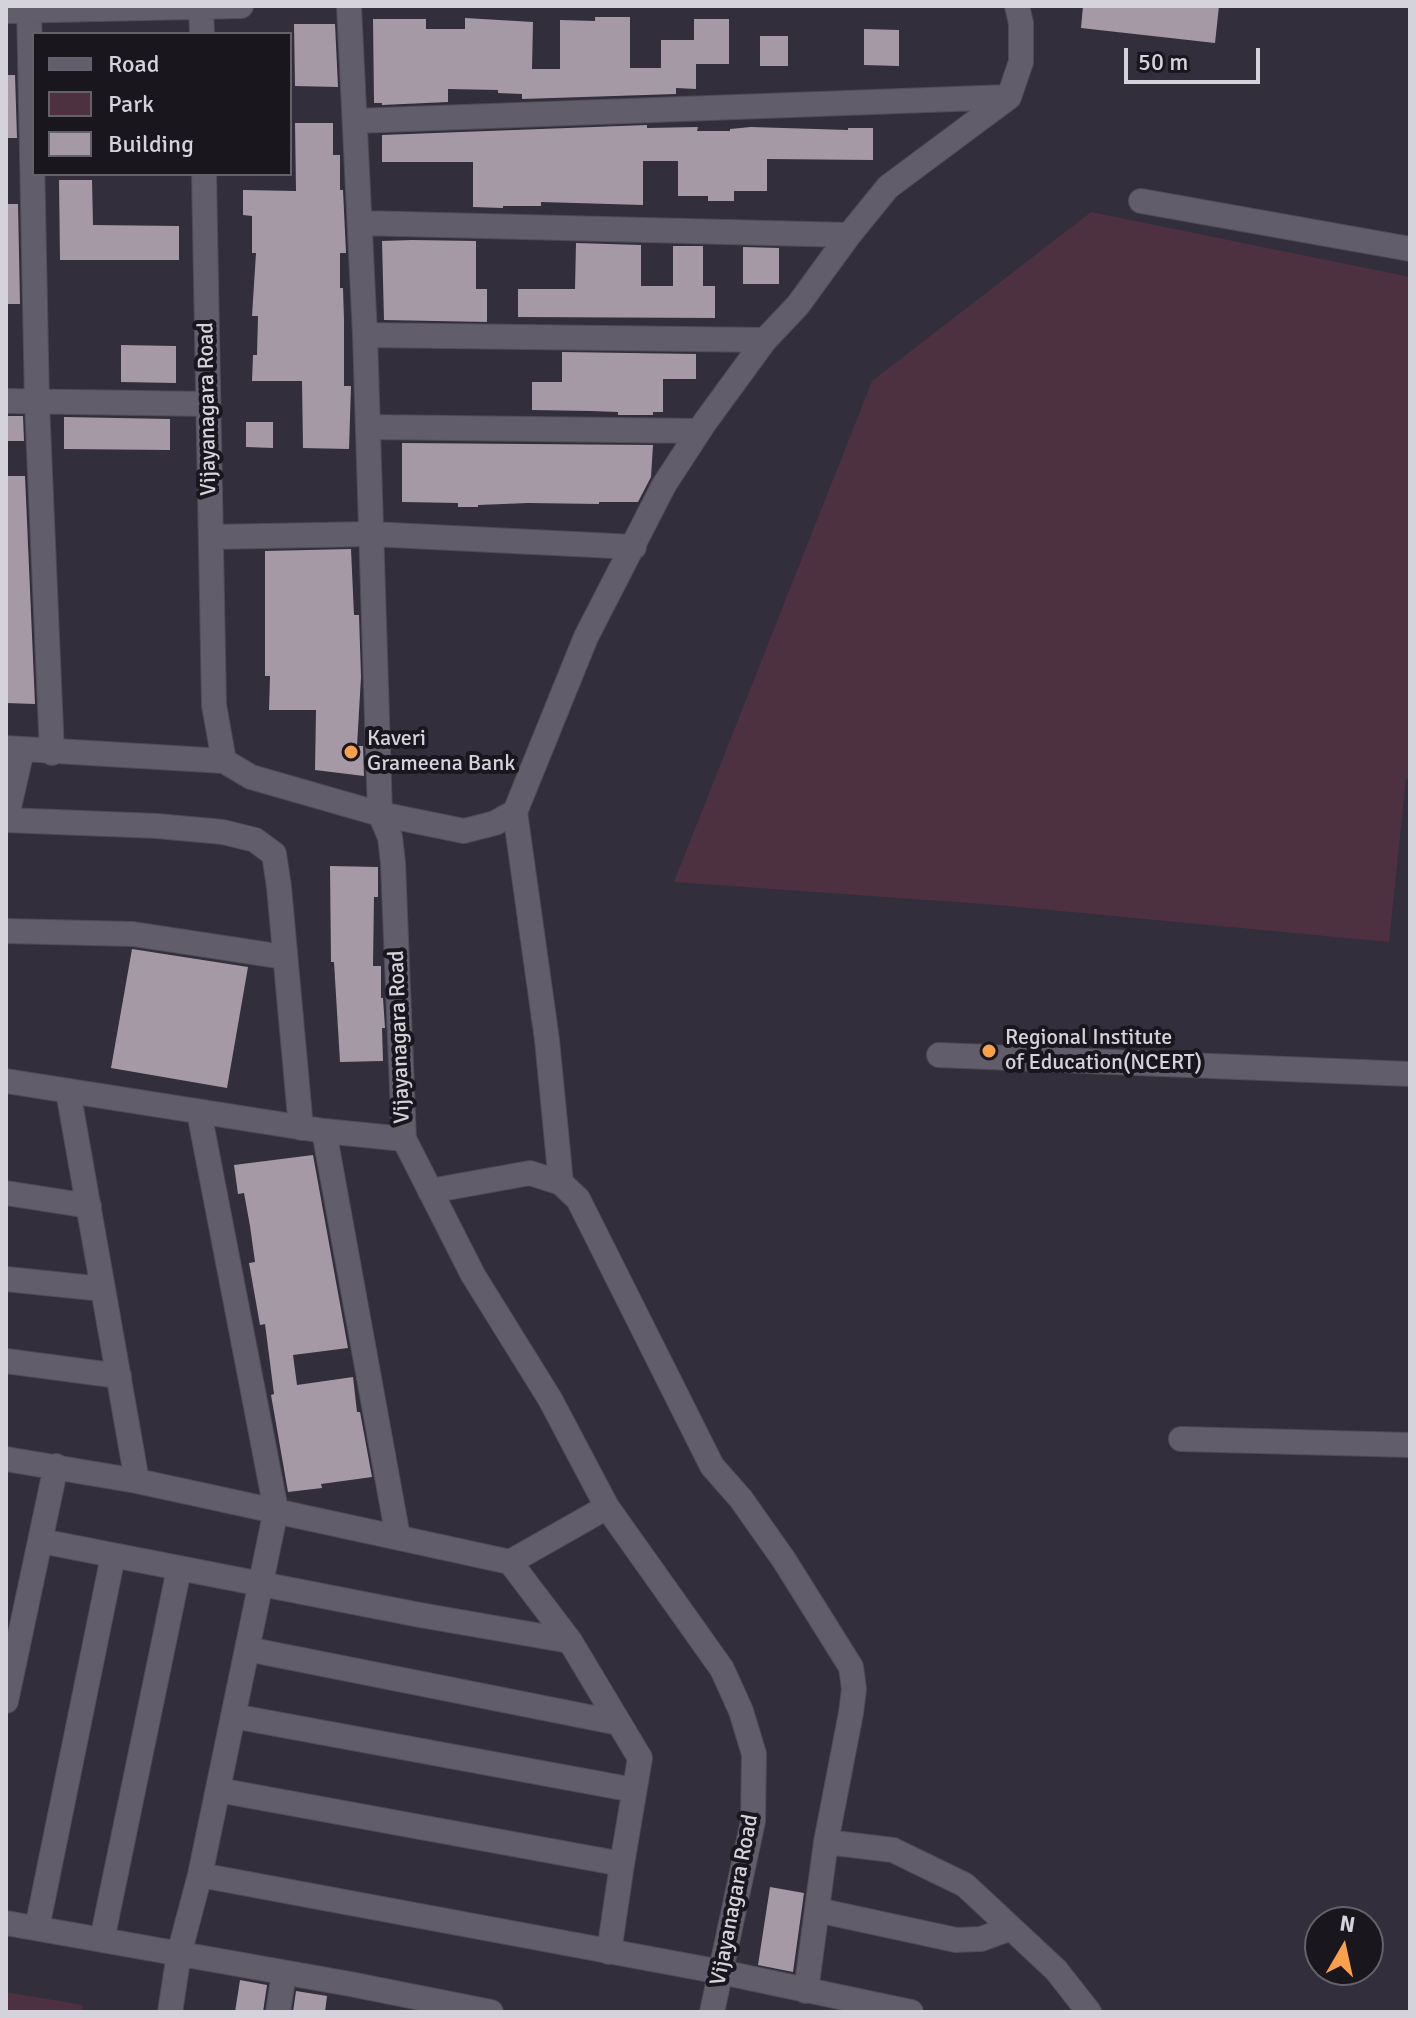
<!DOCTYPE html>
<style>
body{margin:0}
#map{position:relative;width:1416px;height:2018px;overflow:hidden;background:#322e3b;font-family:Signika,sans-serif}
canvas{display:block}
.frame{position:absolute;inset:0;border:8px solid #d4d2da;pointer-events:none}
.legend{position:absolute;left:32px;top:32px;width:260px;height:144px;box-sizing:border-box;background:#19171d;border:2px solid #646269;margin:0;padding:10px 14px;list-style:none;font-size:24px;color:#d4d2da}
.legend li{display:flex;align-items:center;gap:16px;height:40px}
.legend b{width:40px;border:2px solid #646269}
.north{position:absolute;left:1304px;top:1906px;width:80px;height:80px;box-sizing:border-box;background:#19171d;border:2px solid #646269;border-radius:50%;rotate:9deg;font-size:22px;font-weight:700;line-height:32px;text-align:center;color:#d4d2da}
.north::after{content:'';display:block;margin:auto;width:28px;height:36px;background:#f8a04b;clip-path:polygon(50% 0,100% 100%,50% 72%,0 100%)}
.scale{position:absolute;left:1124px;top:48px;width:136px;height:36px;box-sizing:border-box;border:4px solid #d4d2da;border-top:0;padding-left:10px;font-size:24px;line-height:28px;white-space:nowrap;color:#d4d2da;-webkit-text-stroke:6px #19171d;paint-order:stroke}
</style>
<div id="map">
<canvas width="1416" height="2018"></canvas>
<div class="frame"></div>
<ul class="legend">
<li><b style="height:10px;background:#615d6b"></b>Road</li>
<li><b style="height:22px;background:#4d3140"></b>Park</li>
<li><b style="height:22px;background:#a599a6"></b>Building</li>
</ul>
<div class="north">N</div>
<div class="scale">50 m</div>
</div>
<script>
const ctx = document.querySelector('canvas').getContext('2d');
ctx.lineJoin = 'round';
function paint(path, color) {
  ctx.fillStyle = color;
  ctx.fill(path, 'evenodd');
}
function poly(rows) {
  const path = new Path2D();
  for (const r of rows) {
    path.moveTo(r[0], r[1]);
    for (let i = 2; i < r.length; i += 2) path.lineTo(r[i], r[i + 1]);
  }
  return path;
}
function strokePath(path, color, width, dash) {
  ctx.strokeStyle = color;
  ctx.lineWidth = width;
  ctx.lineCap = dash ? 'butt' : 'round';
  ctx.setLineDash(dash || []);
  ctx.stroke(path);
}
function label(font, color, halo, rows, align = 'center') {
  ctx.font = font + ' Signika,sans-serif';
  ctx.lineWidth = 8;
  ctx.setLineDash([]);
  ctx.textBaseline = 'middle';
  ctx.strokeStyle = halo;
  ctx.fillStyle = color;
  for (const [text, x, y, turn = 0] of rows) {
    ctx.save();
    ctx.translate(x, y);
    ctx.rotate((+turn || 0) * Math.PI / 180);
    ctx.textAlign = isNaN(turn) ? turn : align;
    if (halo) ctx.strokeText(text, 0, 0);
    ctx.fillText(text, 0, 0);
    ctx.restore();
  }
}
const green = poly([
 [1091,212,1410,277,1410,779,1406,779,1389,942,997,905,674,882,872,381],
 [6,1992,83,2005,82,2012,6,2012]
]);
const building = poly([
 [1083,6,1219,6,1215,43,1081,28],
 [595,17,630,17,630,68,661,68,661,40,694,40,694,19,729,19,729,64,696,64,696,89,676,88,676,94,522,99,522,94,498,93,498,90,448,89,448,102,382,105,382,103,374,103,373,19,426,19,426,29,465,29,465,18,533,22,532,69,560,69,560,20,595,21],
 [294,24,335,24,338,87,295,86],
 [864,29,899,30,899,66,864,65],
 [760,36,788,36,788,66,760,66],
 [6,75,15,75,17,138,6,138],
 [295,123,333,123,333,155,340,155,340,190,343,190,346,253,340,253,340,288,343,288,344,320,344,386,351,386,349,449,303,448,302,381,252,381,253,355,257,355,258,316,252,316,256,253,252,253,252,216,243,215,243,190,296,191],
 [647,125,647,128,698,127,697,131,730,131,730,129,751,127,848,130,848,128,873,128,873,160,767,159,767,191,734,191,734,201,708,201,708,196,678,196,678,161,643,161,643,205,541,202,541,206,503,206,503,208,473,207,473,162,382,162,382,135],
 [59,180,92,180,93,225,179,226,179,260,60,260],
 [6,204,18,204,20,304,6,304],
 [412,240,476,241,476,289,487,289,487,322,384,320,382,241],
 [576,243,641,245,641,286,673,286,673,246,703,246,703,286,715,286,715,318,518,317,518,289,575,289],
 [743,247,779,248,779,284,743,284],
 [121,345,176,346,176,383,121,382],
 [562,352,696,354,696,379,663,379,663,412,653,412,653,415,618,415,618,412,591,411,532,410,532,382,562,382],
 [6,416,23,416,24,441,6,441],
 [64,417,170,419,170,450,64,449],
 [246,422,273,422,273,448,246,447],
 [402,443,653,445,651,477,638,502,599,502,599,504,528,503,478,505,478,507,458,507,458,503,402,502],
 [6,476,25,476,35,704,6,703],
 [351,549,354,615,359,615,361,677,357,746,363,746,364,776,315,770,316,710,269,710,270,676,265,676,265,551],
 [330,866,378,867,378,897,374,897,373,966,381,966,381,998,383,998,385,1028,382,1028,383,1061,340,1062,334,962,331,962],
 [132,949,248,967,227,1088,111,1068],
 [313,1155,348,1348,293,1355,297,1385,353,1377,357,1412,360,1412,372,1477,321,1484,322,1488,288,1492,271,1395,274,1394,265,1324,260,1325,249,1263,255,1262,250,1226,244,1193,238,1194,234,1165],
 [770,1887,804,1893,793,1972,758,1965],
 [240,1980,267,1985,263,2012,235,2012],
 [296,1991,327,1996,325,2012,293,2012]
]);
const minor = poly([
 [29,6,37,403,52,753],
 [201,6,202,34],
 [349,6,365,335,380,814,464,831,495,823,515,812,586,637,664,485,705,422,765,340,798,305,849,235,888,187,1009,97,1021,62,1021,23,1017,6],
 [6,11,241,6],
 [355,121,1009,97],
 [204,174,214,705,224,761,251,777,380,814,390,837,393,863,404,1139,473,1275,550,1399,607,1507,722,1669,741,1711,754,1754,753,1821,712,2012],
 [1141,201,1410,249],
 [360,223,849,235],
 [365,335,765,340],
 [6,401,208,404],
 [368,427,699,431],
 [211,537,371,534,634,547],
 [6,748,224,761],
 [515,812,547,1040,561,1183],
 [6,820,157,826,223,832,255,840,274,854,279,887,301,1128],
 [6,820,22,750],
 [6,931,133,934,284,957],
 [939,1055,1410,1074],
 [6,1081,324,1131,404,1139],
 [68,1091,137,1481],
 [324,1131,398,1537],
 [430,1191,530,1173,561,1183,578,1199,712,1466,741,1499,784,1560,851,1667,854,1689,851,1713,826,1842,806,1991],
 [6,1193,89,1206],
 [6,1279,103,1289],
 [6,1361,119,1376],
 [1181,1439,1410,1445],
 [6,1459,137,1481,510,1562,607,1507],
 [41,1541,420,1615,570,1641],
 [510,1562,570,1641,640,1758,622,1864],
 [247,1649,619,1723],
 [6,1701,56,1466],
 [233,1716,634,1790],
 [218,1790,622,1864,609,1952],
 [826,1842,893,1850,965,1885,1056,1970,1089,2012],
 [200,1875,721,1972,911,2012],
 [817,1910,956,1940,981,1939,1011,1928],
 [6,1923,350,1984,491,2012],
 [37,1928,113,1556],
 [102,1940,179,1569],
 [170,2012,179,1954,200,1875,276,1510,199,1112],
 [278,2012,284,1973]
]);
const markers = [
 [351,752,8,"#f8a04b"],
 [989,1051,8,"#f8a04b"]
];
const streetNames = [
 ["Vijayanagara Road",208,409,-91],
 ["Vijayanagara Road",400,1037,-92],
 ["Vijayanagara Road",735,1900,-79]
];
const poiNames = [
 ["Kaveri",367,739],
 ["Grameena Bank",367,764],
 ["Regional Institute",1005,1038],
 ["of Education(NCERT)",1005,1063]
];
paint(green, '#4d3140');
paint(building, '#a599a6');
strokePath(minor, '#4e4b56', 26);
strokePath(minor, '#615d6b', 24);
for (const [x, y, r, color] of markers) {
  const dot = new Path2D();
  dot.arc(x, y, r, 0, 2 * Math.PI);
  ctx.fillStyle = color;
  ctx.fill(dot);
  strokePath(dot, '#19171d', 3);
}
label('22px', '#d4d2da', '#19171d', streetNames);
label('22px', '#d4d2da', '#19171d', poiNames, 'left');
</script>
